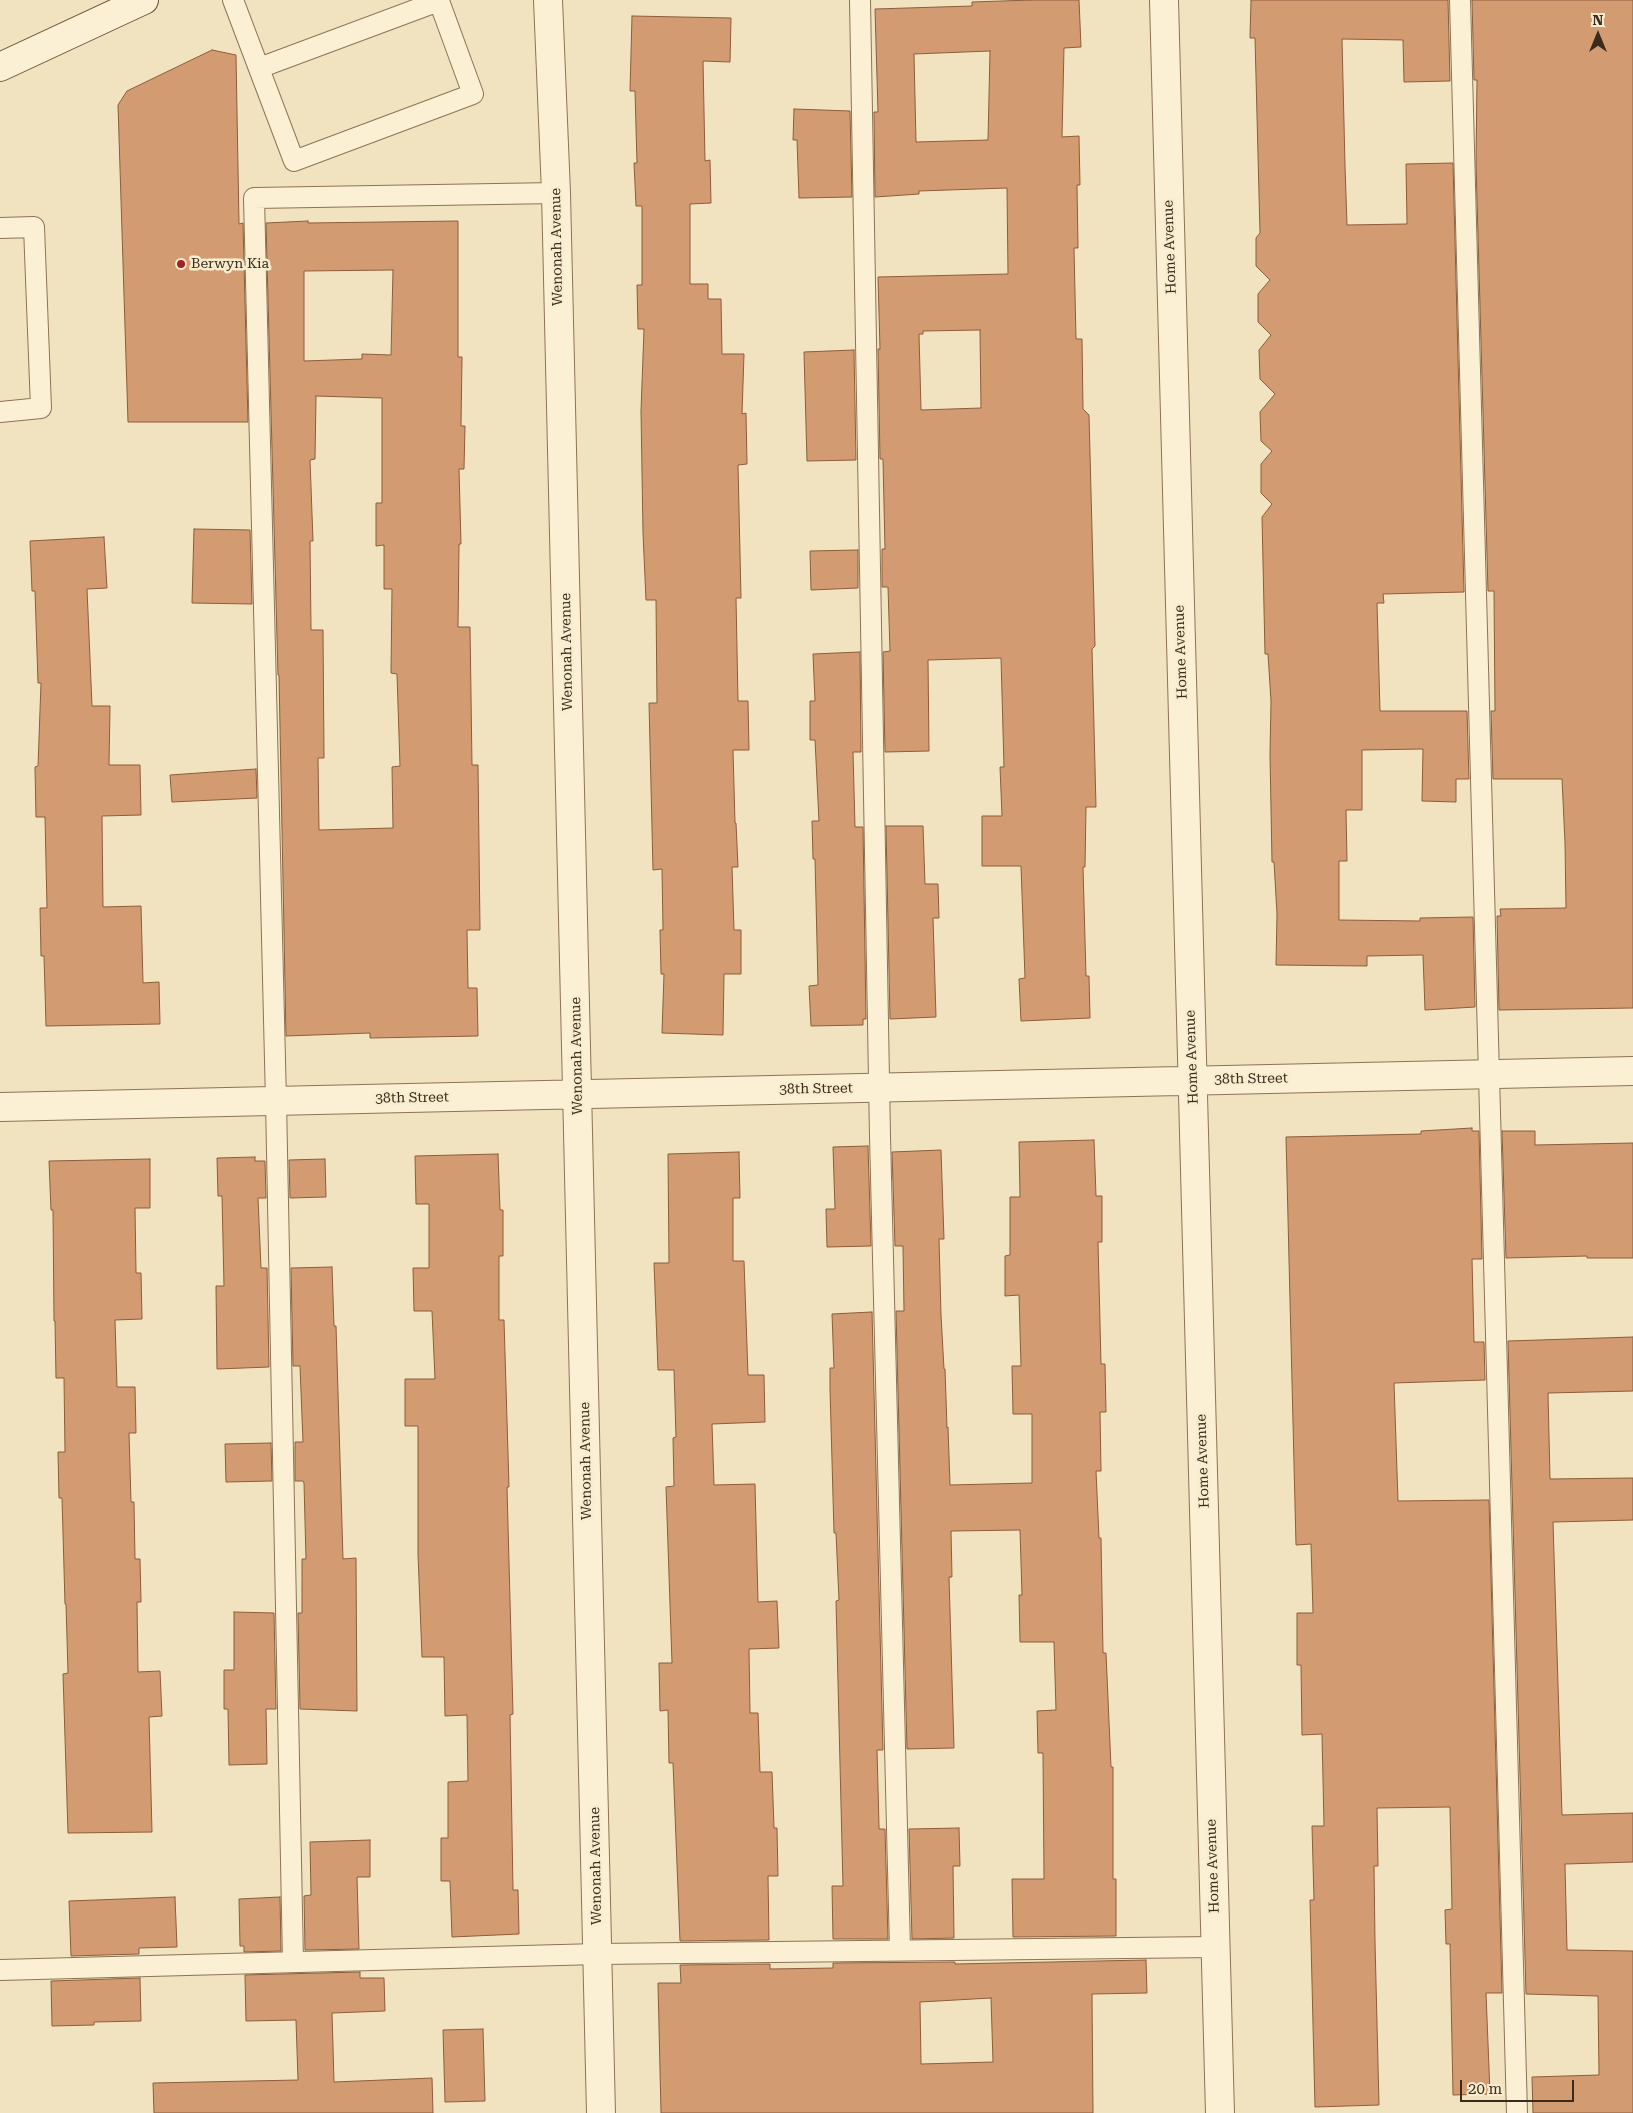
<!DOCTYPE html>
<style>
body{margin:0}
#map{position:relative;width:1633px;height:2113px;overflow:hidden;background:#f1e3bf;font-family:"Roboto Serif",serif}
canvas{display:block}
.north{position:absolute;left:1573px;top:10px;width:50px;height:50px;-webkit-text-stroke:4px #f8edcf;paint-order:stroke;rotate:0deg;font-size:14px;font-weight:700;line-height:20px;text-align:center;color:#3a2b1c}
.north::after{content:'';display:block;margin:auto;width:18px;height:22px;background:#3a2b1c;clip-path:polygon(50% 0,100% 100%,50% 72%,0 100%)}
.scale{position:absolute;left:1460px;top:2080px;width:114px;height:22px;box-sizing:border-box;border:2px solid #3a2b1c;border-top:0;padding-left:6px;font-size:15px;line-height:18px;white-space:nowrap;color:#3a2b1c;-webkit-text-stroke:4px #f8edcf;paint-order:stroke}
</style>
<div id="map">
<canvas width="1633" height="2113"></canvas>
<div class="north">N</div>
<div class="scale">20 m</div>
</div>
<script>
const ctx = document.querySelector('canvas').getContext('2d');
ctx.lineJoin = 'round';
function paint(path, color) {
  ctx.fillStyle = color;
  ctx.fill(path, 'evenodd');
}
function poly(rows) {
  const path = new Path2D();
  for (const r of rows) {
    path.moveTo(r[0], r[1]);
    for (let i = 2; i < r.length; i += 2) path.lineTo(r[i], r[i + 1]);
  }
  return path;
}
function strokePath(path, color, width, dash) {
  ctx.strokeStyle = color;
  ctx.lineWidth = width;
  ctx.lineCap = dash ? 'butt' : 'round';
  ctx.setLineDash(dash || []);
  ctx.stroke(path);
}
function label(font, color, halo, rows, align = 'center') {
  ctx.font = font + ' "Roboto Serif",serif';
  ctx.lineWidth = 5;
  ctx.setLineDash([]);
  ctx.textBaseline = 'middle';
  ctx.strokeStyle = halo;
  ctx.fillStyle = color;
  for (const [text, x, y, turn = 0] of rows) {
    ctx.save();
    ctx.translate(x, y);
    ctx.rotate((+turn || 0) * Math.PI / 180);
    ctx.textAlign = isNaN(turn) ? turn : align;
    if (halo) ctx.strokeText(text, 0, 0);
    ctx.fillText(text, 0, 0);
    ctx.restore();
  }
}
const building = poly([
 [1031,0,1079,0,1081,47,1064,48,1062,137,1079,136,1080,185,1077,185,1078,248,1074,248,1076,339,1082,339,1083,409,1089,415,1095,646,1092,649,1096,807,1086,807,1085,867,1083,867,1086,976,1089,976,1090,1018,1021,1021,1019,979,1025,978,1021,866,982,866,982,816,1002,816,1000,767,1004,767,1001,658,928,660,929,751,885,752,883,652,890,651,888,587,882,587,882,549,885,549,883,459,880,459,878,349,880,349,878,277,1008,274,1007,188,919,191,919,194,875,197,874,112,878,112,875,9,972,6,972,2,1031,0],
 [990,51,988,140,916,142,914,54,990,51],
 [980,330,981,408,921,410,919,334,923,334,923,331,980,330],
 [1251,0,1448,0,1450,81,1404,82,1403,40,1342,39,1345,166,1347,225,1407,224,1406,164,1453,163,1464,592,1383,594,1384,603,1377,603,1380,711,1467,711,1469,779,1456,779,1456,802,1422,801,1423,749,1362,750,1362,810,1346,810,1347,861,1339,861,1339,920,1420,921,1420,918,1473,917,1475,1007,1425,1010,1423,955,1367,956,1367,966,1276,965,1277,914,1274,862,1272,862,1270,755,1271,701,1268,654,1265,654,1262,517,1272,504,1261,493,1261,464,1272,451,1261,441,1260,412,1275,394,1260,379,1259,350,1271,335,1258,322,1258,294,1270,280,1256,266,1256,238,1260,233,1255,38,1250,38,1251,0],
 [1472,0,1633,0,1633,1008,1499,1010,1497,916,1501,916,1500,909,1566,908,1565,843,1562,779,1493,779,1491,711,1495,711,1494,591,1488,591,1476,163,1477,80,1474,80,1472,0],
 [632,16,731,18,730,62,703,61,705,161,710,160,711,203,690,204,690,284,708,284,708,299,721,299,722,354,744,354,742,414,746,413,747,464,738,465,741,598,736,598,738,701,748,701,749,750,733,750,735,823,736,823,738,867,732,867,734,930,741,930,741,974,724,974,723,1035,662,1033,664,974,661,974,660,930,663,930,662,869,653,870,649,703,657,703,656,600,646,600,643,533,641,411,644,329,638,329,637,285,642,285,642,206,636,206,634,163,637,163,635,91,630,91,632,16],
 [212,50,236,55,239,224,243,223,248,422,128,422,118,105,127,91,212,50],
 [794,109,850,111,852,197,799,198,797,140,793,140,794,109],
 [308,221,308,223,458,221,458,357,462,357,461,426,465,426,464,469,459,469,461,544,459,544,458,627,470,627,472,765,478,765,480,930,467,930,468,988,477,988,478,1036,370,1038,370,1033,286,1036,279,675,278,675,266,223,308,221],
 [393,270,391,355,362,354,362,359,304,361,304,271,393,270],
 [316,396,382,398,382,503,376,503,376,546,384,545,384,589,392,589,391,673,397,674,400,766,392,767,393,828,319,830,318,758,324,758,323,630,311,630,310,541,313,541,310,460,315,459,316,396],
 [854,350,856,460,807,461,804,352,854,350],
 [194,529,250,530,252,604,192,603,194,529],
 [104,537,107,588,87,589,92,706,110,706,109,765,140,765,141,815,102,816,103,907,141,906,143,983,159,982,160,1024,46,1026,44,956,41,956,40,908,47,908,45,817,36,817,35,767,38,766,41,683,38,683,35,591,32,591,30,541,104,537],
 [858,550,858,588,811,590,810,551,858,550],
 [860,652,861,752,853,752,855,827,863,827,866,1019,863,1019,863,1025,811,1026,809,986,818,985,815,859,813,859,812,821,819,821,815,740,810,740,810,701,815,701,813,654,860,652],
 [256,769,257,798,172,802,170,775,256,769],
 [886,826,923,826,925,884,938,884,939,918,933,918,936,1017,890,1019,886,826],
 [1472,1128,1472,1131,1479,1131,1482,1259,1472,1259,1474,1342,1484,1342,1485,1380,1394,1383,1398,1501,1489,1500,1502,1993,1486,1993,1490,2094,1453,2095,1450,1944,1446,1944,1445,1910,1452,1909,1450,1807,1377,1808,1378,1866,1374,1866,1375,1942,1379,2105,1315,2107,1310,1900,1314,1900,1312,1826,1324,1826,1322,1734,1302,1735,1301,1665,1297,1665,1297,1613,1313,1613,1311,1544,1296,1545,1286,1137,1421,1134,1421,1131,1472,1128],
 [1502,1131,1535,1131,1535,1145,1633,1143,1633,1258,1587,1258,1587,1256,1506,1258,1502,1131],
 [1094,1140,1096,1196,1102,1196,1102,1242,1098,1242,1101,1364,1105,1364,1106,1412,1100,1412,1101,1471,1096,1471,1099,1538,1101,1538,1103,1653,1106,1653,1111,1767,1113,1767,1113,1879,1116,1879,1116,1936,1013,1937,1012,1879,1044,1879,1043,1753,1038,1753,1037,1711,1056,1710,1054,1642,1020,1642,1019,1595,1022,1595,1020,1530,951,1531,952,1577,949,1577,954,1748,907,1749,896,1311,904,1311,903,1246,895,1246,892,1152,941,1150,944,1239,939,1239,941,1315,944,1369,945,1369,947,1428,948,1427,950,1485,1032,1483,1032,1414,1013,1414,1012,1366,1021,1366,1019,1295,1005,1296,1005,1256,1010,1255,1010,1197,1020,1197,1019,1142,1094,1140],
 [868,1146,871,1246,827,1247,826,1209,835,1209,833,1147,868,1146],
 [739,1152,740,1198,733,1198,733,1261,744,1261,748,1375,764,1375,765,1422,712,1424,714,1485,755,1484,758,1602,777,1601,779,1648,749,1649,750,1713,758,1713,760,1772,772,1772,774,1828,777,1828,778,1876,768,1876,769,1940,680,1941,673,1763,669,1763,668,1710,660,1711,659,1663,672,1663,666,1487,674,1486,673,1438,676,1437,674,1370,658,1370,654,1263,669,1263,668,1154,739,1152],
 [498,1154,500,1210,503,1210,503,1256,499,1256,499,1320,504,1320,509,1487,507,1487,513,1714,510,1715,513,1890,518,1890,519,1934,452,1937,450,1881,441,1881,441,1838,448,1838,448,1782,468,1781,467,1715,445,1716,444,1657,422,1657,418,1554,418,1426,405,1426,405,1379,435,1379,432,1311,414,1311,413,1268,429,1268,429,1204,416,1204,415,1156,498,1154],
 [255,1157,255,1161,265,1161,266,1198,258,1198,261,1268,267,1268,269,1367,217,1369,216,1286,224,1286,222,1196,218,1196,217,1158,255,1157],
 [150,1159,150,1208,135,1208,136,1273,141,1273,142,1319,115,1320,117,1387,135,1387,136,1433,129,1433,131,1502,134,1502,135,1559,140,1559,141,1602,137,1602,138,1672,160,1671,162,1716,149,1717,152,1832,68,1833,63,1674,68,1673,66,1604,65,1604,62,1498,59,1498,58,1452,65,1452,64,1378,56,1378,55,1321,54,1321,53,1210,51,1210,49,1161,150,1159],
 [325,1159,326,1197,290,1198,289,1160,325,1159],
 [332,1267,334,1326,336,1326,343,1559,356,1558,357,1711,300,1709,298,1613,302,1613,302,1559,306,1559,304,1483,303,1481,295,1481,295,1442,303,1442,300,1366,293,1366,291,1268,332,1267],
 [872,1312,883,1750,877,1750,879,1826,879,1829,885,1829,888,1939,833,1939,832,1886,843,1886,836,1601,839,1600,836,1533,834,1533,830,1389,830,1368,834,1368,832,1314,872,1312],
 [1633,1337,1633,1391,1548,1393,1550,1479,1633,1478,1633,1520,1553,1522,1562,1815,1633,1813,1633,1862,1565,1864,1567,1950,1633,1951,1633,2113,1533,2113,1532,2077,1599,2075,1598,1996,1526,1994,1508,1341,1633,1337],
 [271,1443,272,1481,226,1482,225,1444,271,1443],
 [234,1612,274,1613,276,1709,266,1709,267,1764,229,1765,228,1709,224,1709,224,1670,234,1670,234,1612],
 [959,1828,960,1866,953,1866,954,1938,912,1939,909,1829,959,1828],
 [370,1840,370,1877,357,1877,359,1949,305,1950,304,1896,311,1895,310,1842,370,1840],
 [175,1897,177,1947,139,1948,139,1954,71,1956,69,1901,175,1897],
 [280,1897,281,1951,244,1952,244,1946,240,1946,239,1899,280,1897],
 [1146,1960,1147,1993,1092,1994,1093,2113,661,2113,658,1983,681,1983,680,1965,770,1964,770,1969,833,1968,833,1963,955,1962,955,1964,1146,1960],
 [991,1998,993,2062,921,2064,920,2002,991,1998],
 [360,1972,360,1978,384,1978,385,2011,332,2013,334,2082,432,2078,433,2113,154,2113,153,2083,298,2080,296,2020,246,2021,245,1975,360,1972],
 [140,1978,141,2021,94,2022,94,2025,52,2026,51,1981,140,1978],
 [483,2029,485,2101,445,2102,443,2030,483,2029]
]);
const lane = poly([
 [233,0,294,161,473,94,439,1,259,68],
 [860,0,880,1136,900,1950],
 [1460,0,1517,2113],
 [0,228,34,227,41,408,0,412],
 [293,1962,276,1101,254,198,556,193],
 [0,1970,598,1954,1215,1947]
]);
const street = poly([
 [548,0,556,193,601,2113],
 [1164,0,1220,2113],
 [0,1107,1633,1071]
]);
const secondary = poly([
 [0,67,144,0]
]);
const markers = [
 [181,264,5,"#a02221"]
];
const streetNames = [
 ["Wenonah Avenue",557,247,-91],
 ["Home Avenue",1170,247,-92],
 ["Wenonah Avenue",567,652,-91],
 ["Home Avenue",1181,652,-92],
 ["Wenonah Avenue",577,1056,-91],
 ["Home Avenue",1192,1057,-92],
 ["38th Street",1251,1079,-1],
 ["38th Street",816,1089,-1],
 ["38th Street",412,1098,-1],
 ["Wenonah Avenue",586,1461,-91],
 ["Home Avenue",1203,1461,-92],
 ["Wenonah Avenue",596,1866,-91],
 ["Home Avenue",1213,1866,-92]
];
const poiNames = [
 ["Berwyn Kia",191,264]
];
paint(building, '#d39b72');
strokePath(building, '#8d5c3a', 1);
strokePath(lane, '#8c7356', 22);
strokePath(street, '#8c7356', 30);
strokePath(secondary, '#6d5439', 30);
strokePath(lane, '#fbf0d3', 20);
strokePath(street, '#fbf0d3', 28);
strokePath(secondary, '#fbf0d3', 28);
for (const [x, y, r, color] of markers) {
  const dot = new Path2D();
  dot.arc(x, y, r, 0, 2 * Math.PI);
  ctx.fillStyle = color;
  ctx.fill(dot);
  strokePath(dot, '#f8edcf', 2);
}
label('14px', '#3a2b1c', '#f8edcf', streetNames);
label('14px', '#3a2b1c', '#f8edcf', poiNames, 'left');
</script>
